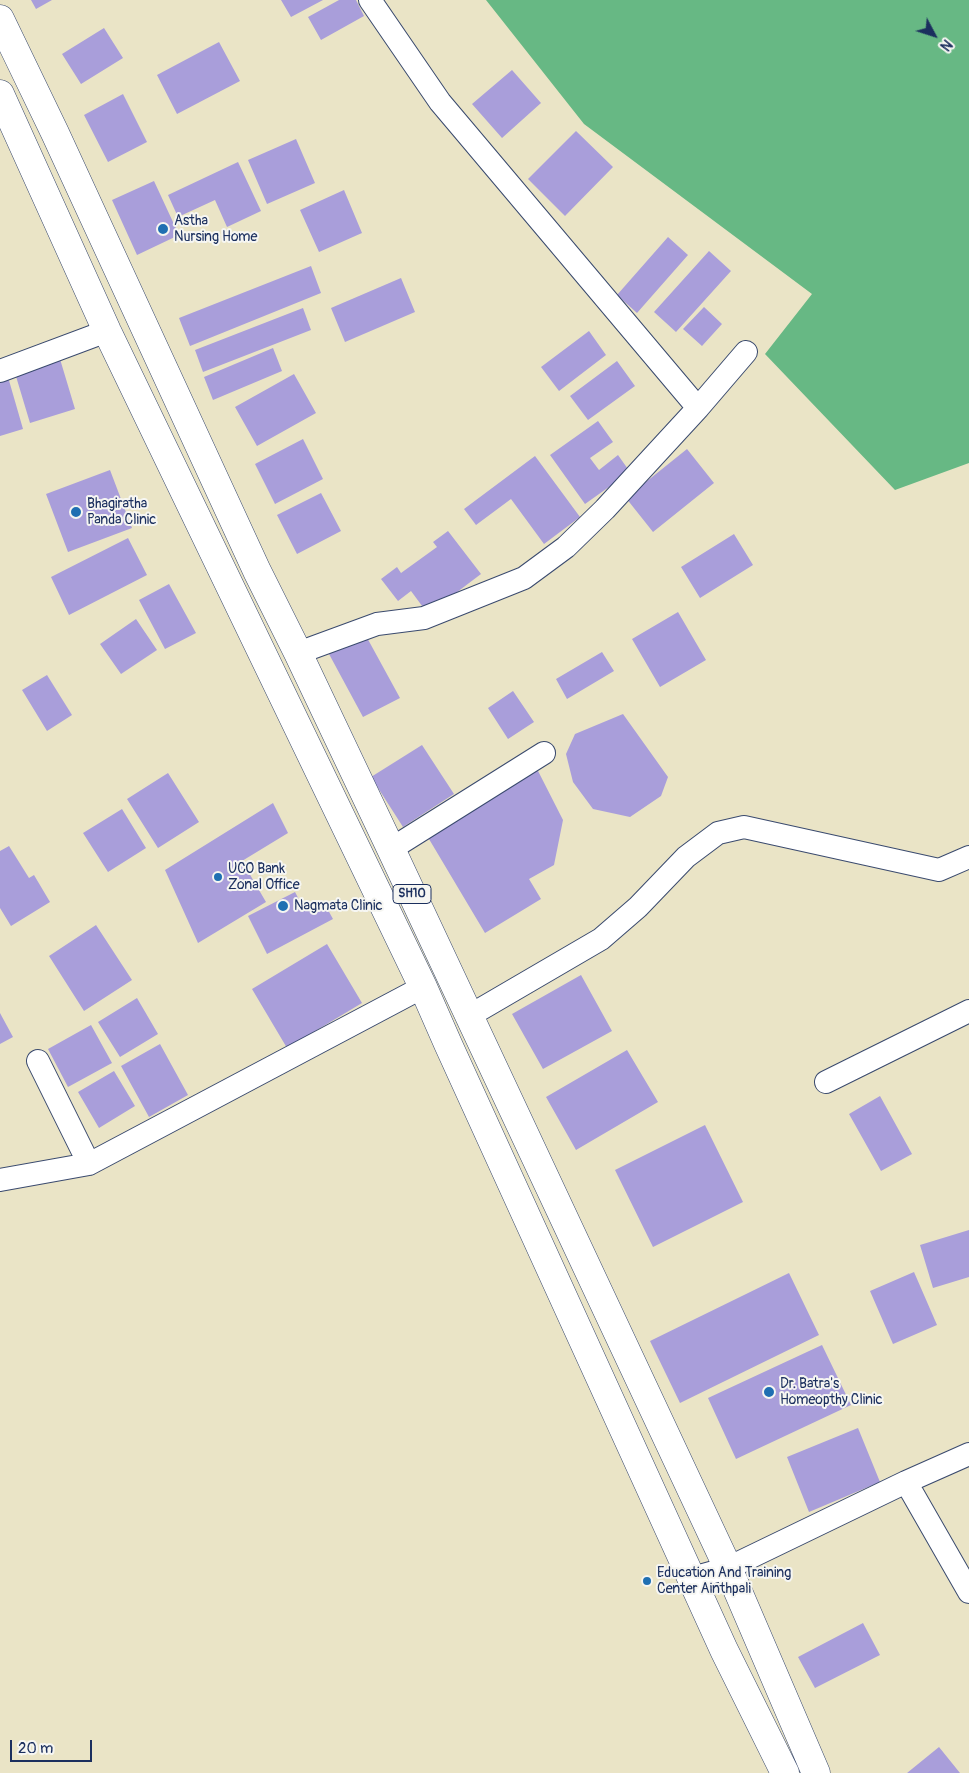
<!DOCTYPE html>
<style>
body{margin:0}
#map{position:relative;width:969px;height:1773px;overflow:hidden;background:#eae4c6;font-family:Pangolin,sans-serif}
canvas{display:block}
.north{position:absolute;left:909px;top:10px;width:50px;height:50px;-webkit-text-stroke:4px #f6f6f2;paint-order:stroke;rotate:130deg;font-size:14px;font-weight:700;line-height:20px;text-align:center;color:#1b2f5e}
.north::after{content:'';display:block;margin:auto;width:18px;height:22px;background:#1b2f5e;clip-path:polygon(50% 0,100% 100%,50% 72%,0 100%)}
.scale{position:absolute;left:10px;top:1740px;width:82px;height:22px;box-sizing:border-box;border:2px solid #1b2f5e;border-top:0;padding-left:6px;font-size:15px;line-height:18px;white-space:nowrap;color:#1b2f5e;-webkit-text-stroke:4px #f6f6f2;paint-order:stroke}
</style>
<div id="map">
<canvas width="969" height="1773"></canvas>
<div class="north">N</div>
<div class="scale">20 m</div>
</div>
<script>
const ctx = document.querySelector('canvas').getContext('2d');
ctx.lineJoin = 'round';
function paint(path, color) {
  ctx.fillStyle = color;
  ctx.fill(path, 'evenodd');
}
function poly(rows) {
  const path = new Path2D();
  for (const r of rows) {
    path.moveTo(r[0], r[1]);
    for (let i = 2; i < r.length; i += 2) path.lineTo(r[i], r[i + 1]);
  }
  return path;
}
function strokePath(path, color, width, dash) {
  ctx.strokeStyle = color;
  ctx.lineWidth = width;
  ctx.lineCap = dash ? 'butt' : 'round';
  ctx.setLineDash(dash || []);
  ctx.stroke(path);
}
function label(font, color, halo, rows, align = 'center') {
  ctx.font = font + ' Pangolin,sans-serif';
  ctx.lineWidth = 4;
  ctx.setLineDash([]);
  ctx.textBaseline = 'middle';
  ctx.strokeStyle = halo;
  ctx.fillStyle = color;
  for (const [text, x, y, turn = 0] of rows) {
    ctx.save();
    ctx.translate(x, y);
    ctx.rotate((+turn || 0) * Math.PI / 180);
    ctx.textAlign = isNaN(turn) ? turn : align;
    if (halo) ctx.strokeText(text, 0, 0);
    ctx.fillText(text, 0, 0);
    ctx.restore();
  }
}
const forest = poly([
 [486,0,969,0,969,463,895,490,765,354,812,294,584,124]
]);
const building = poly([
 [31,0,52,0,36,9],
 [281,0,323,0,291,17],
 [339,0,356,0,364,16,321,40,308,17],
 [104,28,123,58,81,84,62,54],
 [219,42,240,81,177,114,157,75],
 [512,70,541,103,502,138,472,104],
 [123,94,147,142,108,162,84,115],
 [576,131,613,167,565,216,528,179],
 [296,139,315,183,267,204,248,160],
 [238,162,261,211,227,227,215,200,178,217,168,195],
 [154,181,179,235,137,255,112,200],
 [344,190,362,233,319,252,300,210],
 [668,237,688,255,637,313,617,295],
 [709,251,731,271,676,332,654,312],
 [311,266,321,293,190,346,179,318],
 [401,278,415,312,345,342,331,308],
 [704,307,722,324,702,346,683,329],
 [303,308,311,330,203,372,195,350],
 [589,331,606,355,559,391,541,367],
 [273,348,282,371,213,400,204,377],
 [60,359,75,409,30,423,15,373],
 [617,361,635,386,588,420,570,396],
 [294,374,316,413,257,446,235,407],
 [8,377,23,429,0,436,0,379],
 [598,421,613,442,590,458,599,470,618,455,630,472,585,504,550,455],
 [303,439,323,479,275,504,255,464],
 [687,449,714,483,653,532,626,498],
 [535,456,580,517,544,544,511,499,476,525,464,509],
 [110,470,132,528,68,552,46,494],
 [321,493,341,531,297,554,277,515],
 [448,531,481,574,428,614,411,591,398,601,381,579,397,567,401,573,437,547,433,542],
 [734,534,753,565,700,598,681,567],
 [128,538,147,575,69,615,51,577],
 [169,584,196,633,165,649,139,600],
 [678,612,706,660,660,687,632,639],
 [136,619,157,650,121,674,100,644],
 [365,634,400,698,363,717,329,654],
 [602,652,614,671,567,699,556,679],
 [47,675,72,715,47,731,22,690],
 [513,691,534,722,508,739,488,708],
 [623,714,668,777,661,796,630,817,593,809,573,782,566,754,575,734],
 [422,745,454,794,403,827,371,777],
 [536,767,563,820,554,865,529,879,541,899,485,933,426,834],
 [168,773,199,822,158,848,127,799],
 [273,803,288,833,242,861,266,902,198,943,165,870],
 [122,809,146,848,108,872,83,833],
 [9,846,29,878,34,875,50,902,11,926,0,908,0,851],
 [295,892,305,911,323,901,333,919,267,954,248,916],
 [96,925,132,980,84,1011,49,956],
 [327,944,362,1003,287,1048,252,989],
 [581,975,612,1031,543,1069,512,1014],
 [137,998,158,1034,120,1057,98,1022],
 [0,1013,13,1037,0,1044],
 [91,1025,112,1063,68,1087,48,1049],
 [160,1044,188,1095,149,1117,121,1066],
 [627,1050,658,1102,576,1150,546,1097],
 [114,1071,135,1106,99,1128,78,1092],
 [880,1096,912,1154,881,1171,849,1114],
 [705,1125,743,1202,653,1247,615,1170],
 [969,1230,969,1277,933,1288,920,1245],
 [914,1272,937,1325,893,1344,870,1291],
 [789,1273,819,1335,680,1403,650,1341],
 [822,1345,851,1405,736,1459,708,1398],
 [858,1428,880,1482,809,1512,787,1457],
 [863,1623,880,1655,815,1688,798,1657],
 [939,1747,960,1773,907,1773]
]);
const minor = poly([
 [370,0,440,102,698,408],
 [0,371,107,331],
 [298,653,377,624,424,618,524,578,566,547,605,509,698,408,746,352],
 [391,849,544,753],
 [469,1016,601,939,638,907,686,857,718,833,744,827,939,870,969,857],
 [38,1061,89,1164],
 [826,1082,969,1011],
 [0,1180,89,1164,423,987],
 [906,1482,969,1592],
 [692,1578,728,1568,906,1482,969,1454]
]);
const primary = poly([
 [0,19,55,133,257,571,298,653,391,849,728,1568,816,1773],
 [0,94,107,331,423,987,448,1044,724,1650,785,1773]
]);
const markers = [
 [163,229,6,"#1f6fb2"],
 [76,512,6,"#1f6fb2"],
 [218,877,5,"#1f6fb2"],
 [283,906,6,"#1f6fb2"],
 [769,1392,6,"#1f6fb2"],
 [647,1581,5,"#1f6fb2"]
];
const shields = [
 [412,894,38]
];
const shieldNames = [
 ["SH10",412,894]
];
const poiNames = [
 ["Astha",174,221],
 ["Nursing Home",174,237],
 ["Bhagiratha",87,504],
 ["Panda Clinic",87,520],
 ["UCO Bank",228,869],
 ["Zonal Office",228,885],
 ["Nagmata Clinic",294,906],
 ["Dr. Batra's",780,1384],
 ["Homeopthy Clinic",780,1400],
 ["Education And Training",657,1573],
 ["Center Ainthpali",657,1589]
];
paint(forest, '#67b884');
paint(building, '#a99eda');
strokePath(minor, '#3a4a6e', 24);
strokePath(primary, '#3a4a6e', 29);
strokePath(minor, '#fff', 22);
strokePath(primary, '#fff', 28);
for (const [x, y, r, color] of markers) {
  const dot = new Path2D();
  dot.arc(x, y, r, 0, 2 * Math.PI);
  ctx.fillStyle = color;
  ctx.fill(dot);
  strokePath(dot, '#f6f6f2', 2);
}
for (const [x, y, w] of shields) {
  const box = new Path2D();
  box.roundRect(x - w / 2, y - 9.5, w, 19, 4);
  ctx.fillStyle = '#f6f6f2';
  ctx.fill(box);
  strokePath(box, '#1b2f5e', 1);
}
label('bold 12px', '#1b2f5e', null, shieldNames);
label('14px', '#1b2f5e', '#f6f6f2', poiNames, 'left');
</script>
